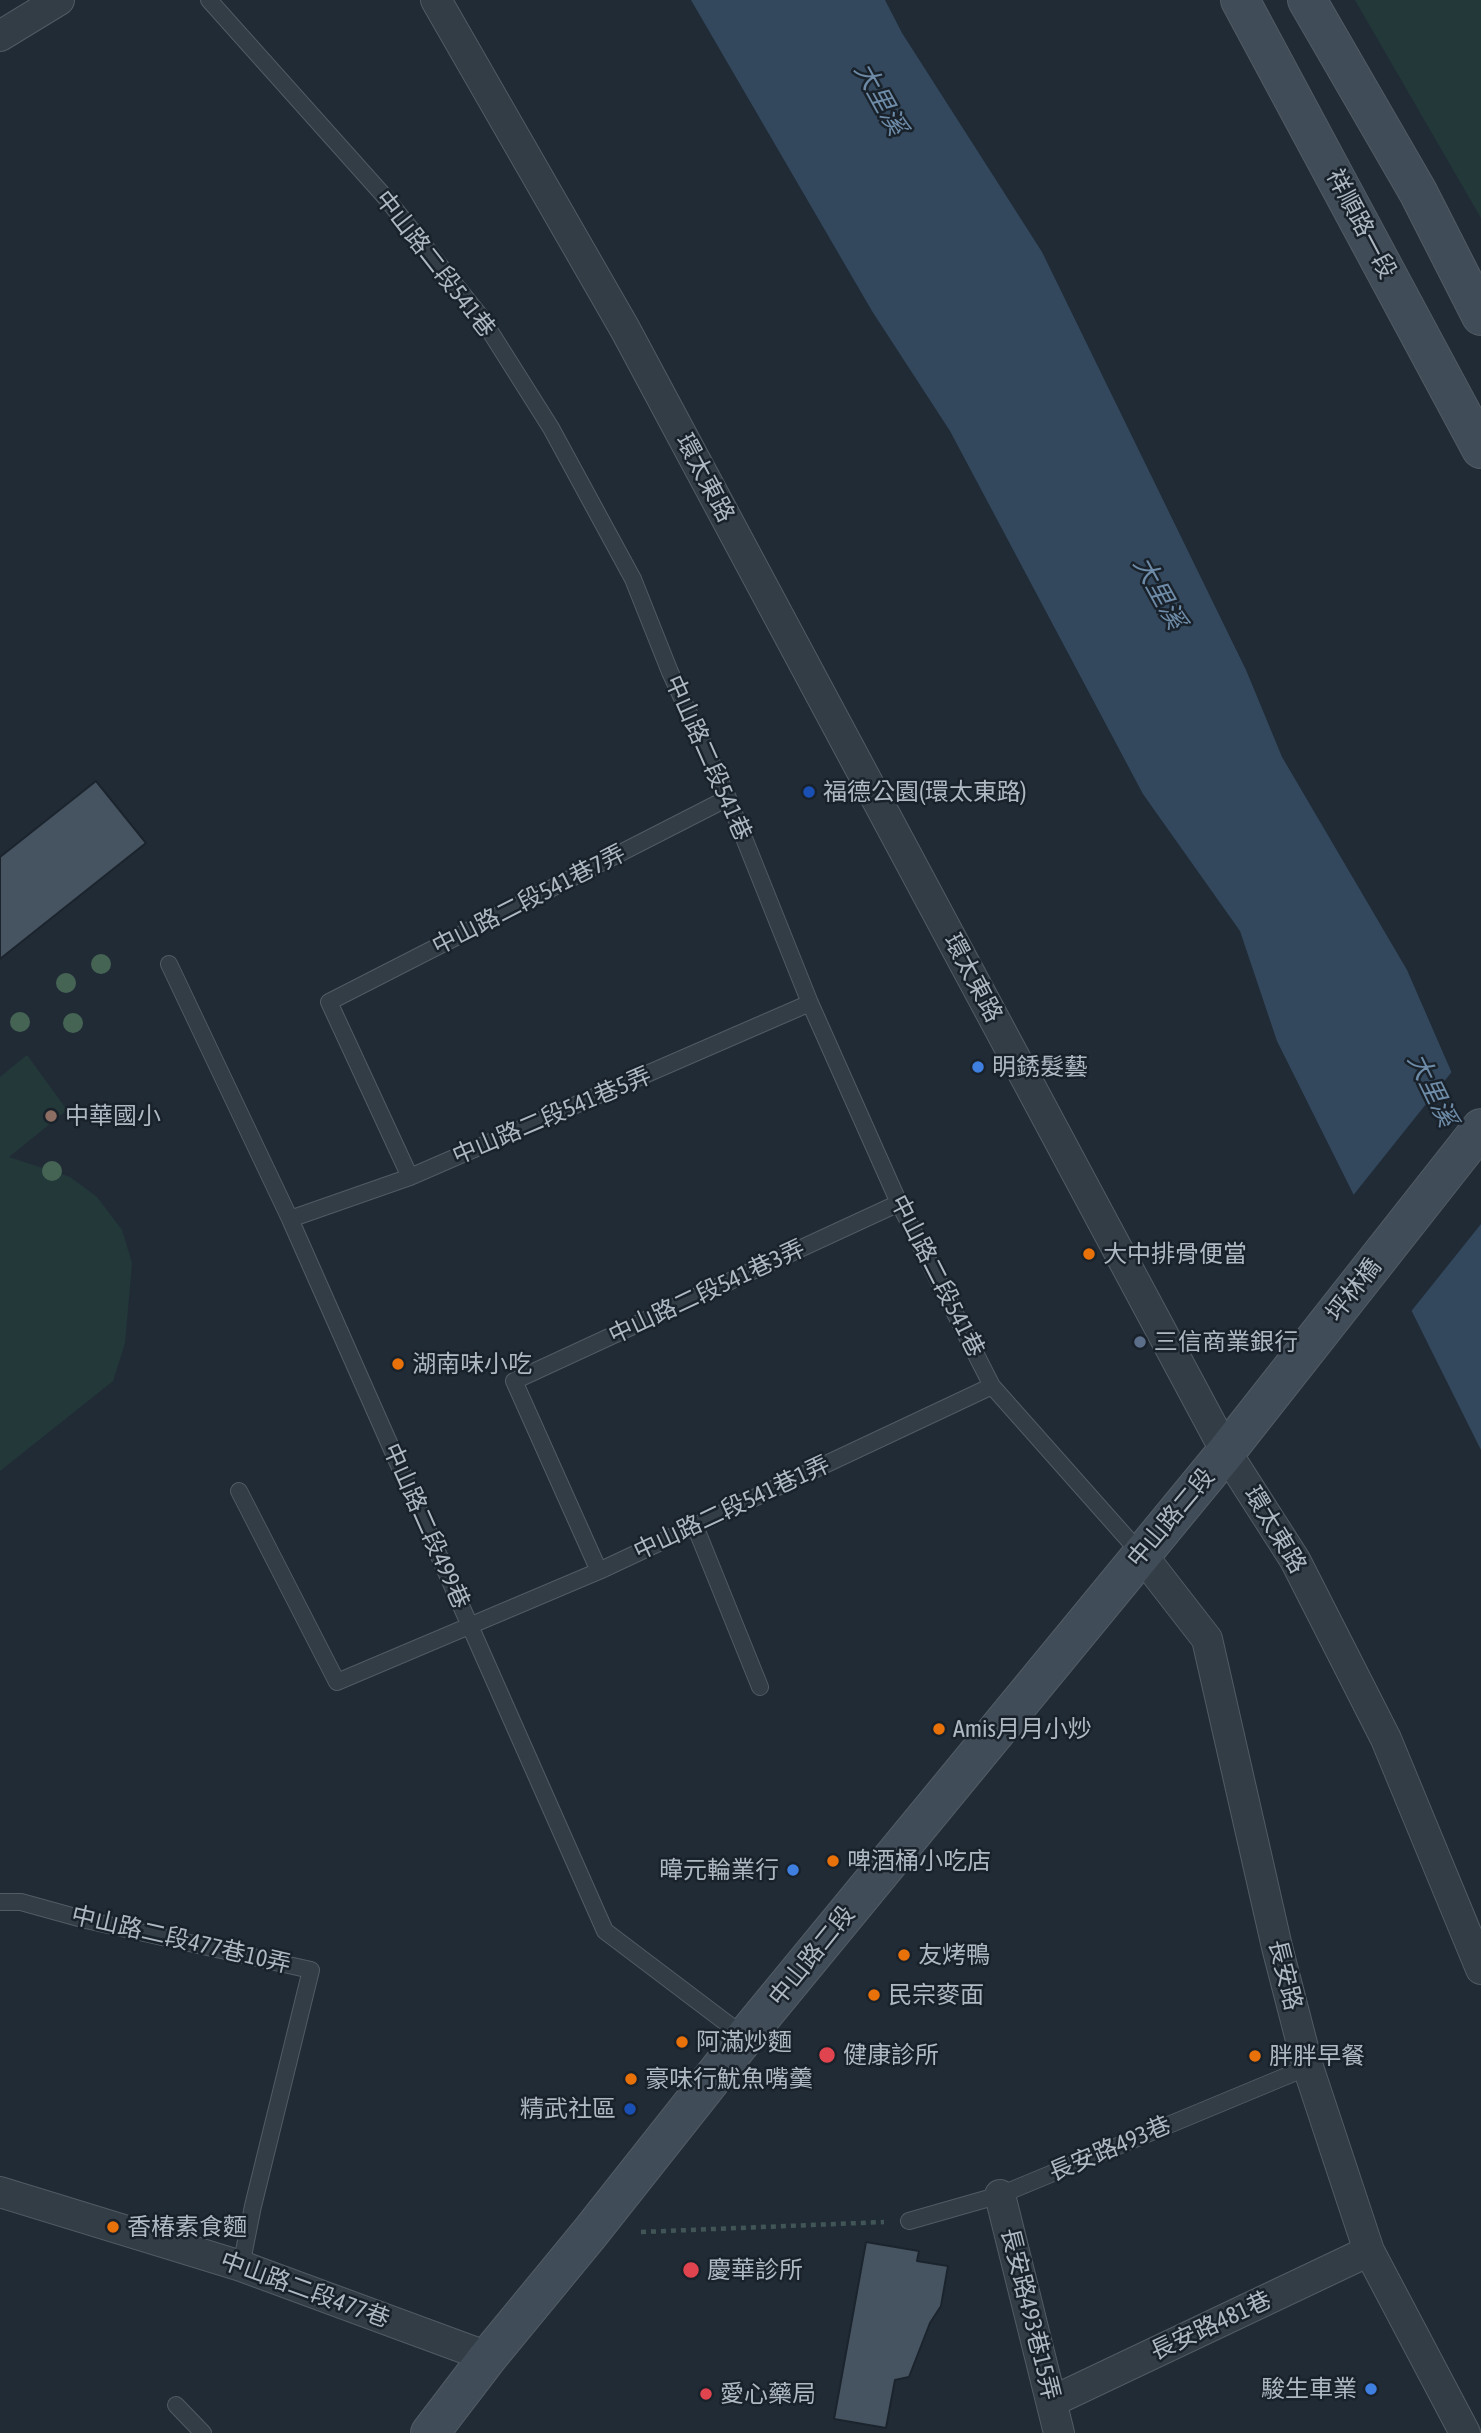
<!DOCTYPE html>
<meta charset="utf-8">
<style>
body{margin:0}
canvas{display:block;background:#202b36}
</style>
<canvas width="1481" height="2433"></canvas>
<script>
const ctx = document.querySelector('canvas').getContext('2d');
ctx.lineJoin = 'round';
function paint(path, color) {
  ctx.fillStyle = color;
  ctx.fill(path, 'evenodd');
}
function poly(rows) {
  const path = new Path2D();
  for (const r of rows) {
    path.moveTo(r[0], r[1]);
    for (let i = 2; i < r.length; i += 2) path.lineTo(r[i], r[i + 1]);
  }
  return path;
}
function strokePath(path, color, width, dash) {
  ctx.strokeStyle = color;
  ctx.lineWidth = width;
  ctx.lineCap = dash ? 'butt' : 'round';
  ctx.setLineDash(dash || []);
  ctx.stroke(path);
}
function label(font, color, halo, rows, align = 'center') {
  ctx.font = font + ' "Asap Condensed","Noto Sans TC",sans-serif';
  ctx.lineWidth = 5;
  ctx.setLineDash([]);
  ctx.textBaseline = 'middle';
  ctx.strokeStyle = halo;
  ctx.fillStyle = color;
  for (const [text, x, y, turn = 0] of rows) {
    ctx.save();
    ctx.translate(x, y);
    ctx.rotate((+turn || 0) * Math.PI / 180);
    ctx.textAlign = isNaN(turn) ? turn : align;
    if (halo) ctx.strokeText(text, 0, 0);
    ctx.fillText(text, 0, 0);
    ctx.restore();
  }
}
const green = poly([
 [1355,0,1481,0,1481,218],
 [27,1055,67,1110,9,1157,70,1177,97,1197,122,1230,132,1263,125,1343,113,1381,0,1471,0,1077]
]);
const water = poly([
 [691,0,885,0,902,33,1042,252,1246,670,1282,757,1407,970,1481,1140,1481,1450,1277,1041,1240,931,1143,794,950,431,872,311]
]);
const pier = poly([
 [1454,1069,1481,1131,1481,1224,1409,1314,1351,1198]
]);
const building = poly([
 [96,781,146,843,0,959,0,857,96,781],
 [866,2242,919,2251,917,2261,948,2266,941,2306,930,2323,909,2377,895,2380,886,2428,834,2419,866,2242]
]);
const path = poly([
 [641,2232,884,2222]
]);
const lane = poly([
 [209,0,386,198,481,317,551,428,633,579,670,672,728,798,810,1003,899,1203,992,1386,1141,1554],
 [169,964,290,1219,605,1931,745,2037],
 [410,1177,329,1002,728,798],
 [290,1219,410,1177,810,1003],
 [239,1491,337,1682,599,1571,992,1386],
 [695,1526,760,1687],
 [599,1571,514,1381,899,1203],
 [0,1902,21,1902,86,1920,311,1970,253,2206,241,2266],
 [909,2221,1000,2195,1308,2067],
 [176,2405,203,2433]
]);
const street = poly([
 [436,0,625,329,1226,1452,1295,1560,1386,1739,1481,1969],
 [0,36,59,0],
 [1141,1554,1207,1639,1277,1947,1308,2067,1369,2251,1465,2433],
 [0,2192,241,2266,488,2357],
 [1000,2195,1059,2433],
 [1053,2401,1369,2251]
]);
const secondary = poly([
 [1240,0,1481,449],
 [1307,0,1418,192,1481,316],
 [430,2433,488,2357,590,2233,745,2037,1226,1452,1481,1128]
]);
const trees = [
 [101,964],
 [66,983],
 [20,1022],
 [73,1023],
 [52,1171]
];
const markers = [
 [809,792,7,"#1a4fb4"],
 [978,1067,7,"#3f7fe0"],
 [51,1116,7,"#8d6e63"],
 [1089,1254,7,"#e8710a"],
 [1140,1342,7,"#5c6f8a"],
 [398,1364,7,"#e8710a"],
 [939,1729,7,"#e8710a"],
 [833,1861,7,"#e8710a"],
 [793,1870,7,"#3f7fe0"],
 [904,1955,7,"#e8710a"],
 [874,1995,7,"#e8710a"],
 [682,2042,7,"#e8710a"],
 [827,2055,9,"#e0444e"],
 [1255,2056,7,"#e8710a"],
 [631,2079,7,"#e8710a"],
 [630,2109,7,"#1a4fb4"],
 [113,2227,7,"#e8710a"],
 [691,2270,9,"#e0444e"],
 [1371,2389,7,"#3f7fe0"],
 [706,2394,7,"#e0444e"]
];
const streetNames = [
 ["祥順路一段",1361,224,62],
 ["中山路二段541巷",435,264,52],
 ["環太東路",705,478,62],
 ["中山路二段541巷",708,758,66],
 ["中山路二段541巷7弄",529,900,-27],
 ["環太東路",973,978,62],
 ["中山路二段541巷5弄",552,1116,-23],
 ["中山路二段541巷",937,1276,63],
 ["坪林橋",1354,1290,-52],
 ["中山路二段541巷3弄",707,1292,-25],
 ["中山路二段541巷1弄",732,1508,-25],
 ["中山路二段",1171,1518,-50],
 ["中山路二段499巷",426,1526,66],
 ["環太東路",1275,1530,59],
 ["中山路二段477巷10弄",181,1940,13],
 ["中山路二段",812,1956,-51],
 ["長安路",1285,1975,76],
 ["長安路493巷",1110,2149,-23],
 ["中山路二段477巷",305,2290,20],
 ["長安路493巷15弄",1030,2314,76],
 ["長安路481巷",1211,2326,-25]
];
const poiNames = [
 ["福德公園(環太東路)",823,792],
 ["明銹髮藝",992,1067],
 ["中華國小",65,1116],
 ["大中排骨便當",1103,1254],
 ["三信商業銀行",1154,1342],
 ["湖南味小吃",412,1364],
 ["Amis月月小炒",953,1729],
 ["啤酒桶小吃店",847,1861],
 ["暐元輪業行",779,1870,"right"],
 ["友烤鴨",918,1955],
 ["民宗麥面",888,1995],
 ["阿滿炒麵",696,2042],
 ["健康診所",843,2055],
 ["胖胖早餐",1269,2056],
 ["豪味行魷魚嘴羹",645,2079],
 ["精武社區",616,2109,"right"],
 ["香椿素食麵",127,2227],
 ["慶華診所",707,2270],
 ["駿生車業",1357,2389,"right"],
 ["愛心藥局",720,2394]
];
const waterNames = [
 ["大里溪",880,99,61],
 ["大里溪",1159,593,61],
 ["大里溪",1432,1090,64]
];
paint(green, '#233838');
paint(water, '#33485d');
paint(pier, '#202b36');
paint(building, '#465360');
strokePath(building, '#1b242d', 2);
strokePath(lane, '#515b64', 18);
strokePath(street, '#515b64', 32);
strokePath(secondary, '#515b64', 40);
strokePath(path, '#415556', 4.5, [5, 5]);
strokePath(lane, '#333d46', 16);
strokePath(street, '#333d46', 30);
strokePath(secondary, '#414c59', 38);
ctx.fillStyle = '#466454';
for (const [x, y] of trees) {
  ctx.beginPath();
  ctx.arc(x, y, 10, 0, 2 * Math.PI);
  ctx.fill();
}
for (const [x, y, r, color] of markers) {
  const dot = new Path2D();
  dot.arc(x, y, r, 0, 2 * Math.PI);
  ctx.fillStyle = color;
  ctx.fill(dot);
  strokePath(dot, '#19222b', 2.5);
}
label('24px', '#adb8c3', '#19222b', streetNames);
label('24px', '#adb8c3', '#19222b', poiNames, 'left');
label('italic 26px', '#6e8ba7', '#19222b', waterNames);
</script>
